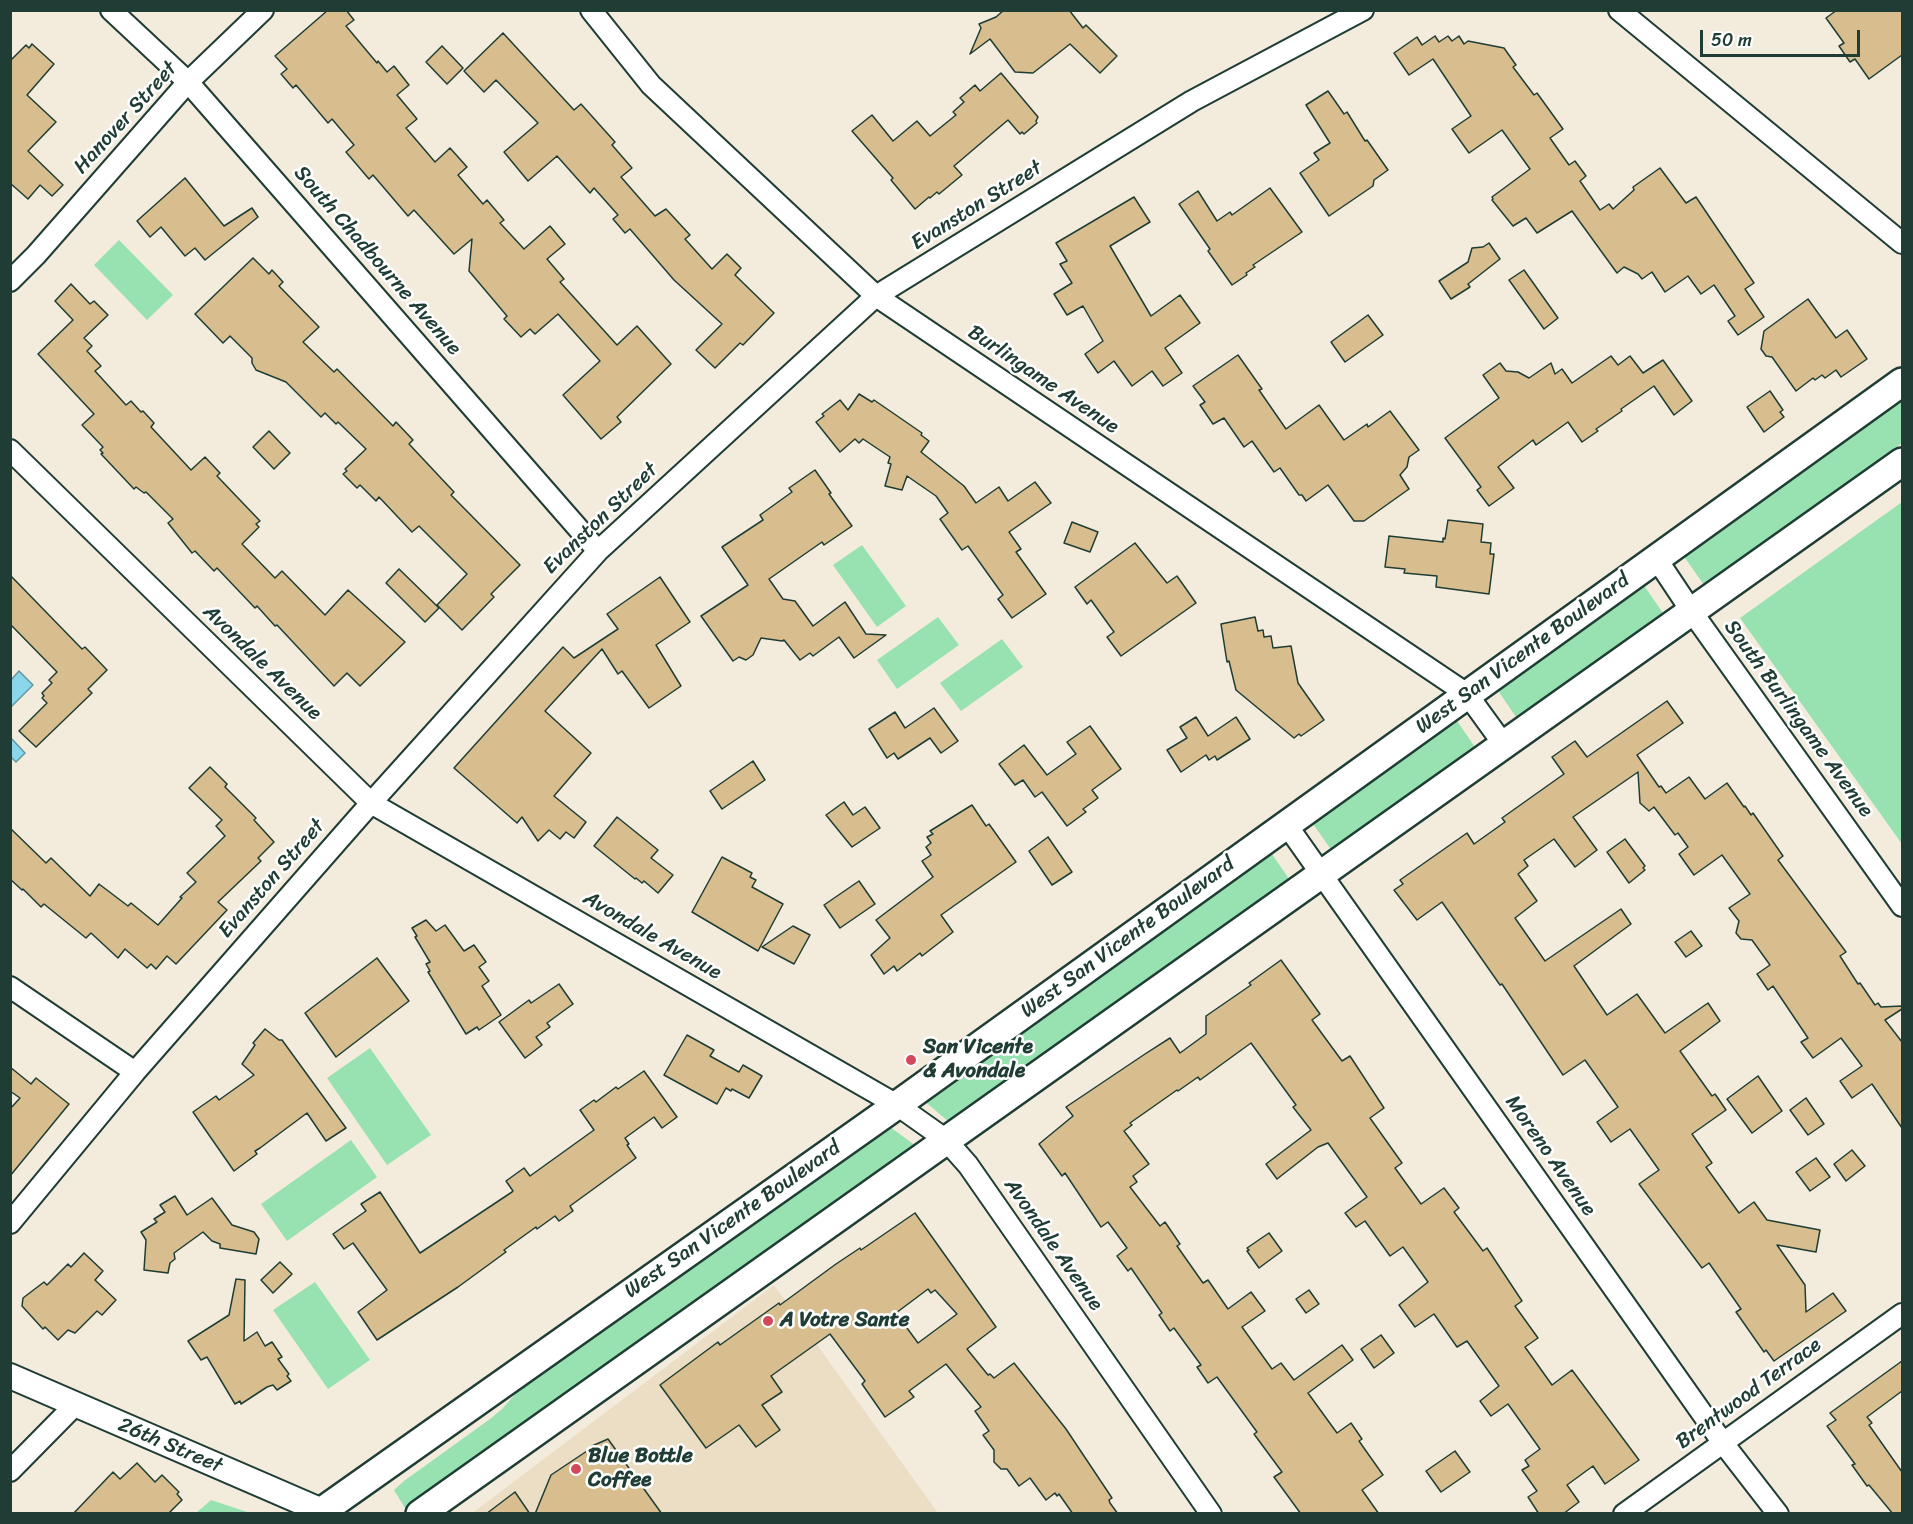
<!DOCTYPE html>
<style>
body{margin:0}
#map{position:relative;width:1913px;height:1524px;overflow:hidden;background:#f3ecdd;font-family:Sriracha,sans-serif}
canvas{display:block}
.frame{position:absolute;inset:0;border:12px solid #1f3d34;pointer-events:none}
.scale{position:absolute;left:1700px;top:30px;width:160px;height:27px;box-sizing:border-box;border:3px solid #1f3d34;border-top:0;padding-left:8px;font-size:18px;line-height:21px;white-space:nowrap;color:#1f3d34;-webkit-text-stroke:4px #fff;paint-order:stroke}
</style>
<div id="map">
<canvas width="1913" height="1524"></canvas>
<div class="frame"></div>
<div class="scale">50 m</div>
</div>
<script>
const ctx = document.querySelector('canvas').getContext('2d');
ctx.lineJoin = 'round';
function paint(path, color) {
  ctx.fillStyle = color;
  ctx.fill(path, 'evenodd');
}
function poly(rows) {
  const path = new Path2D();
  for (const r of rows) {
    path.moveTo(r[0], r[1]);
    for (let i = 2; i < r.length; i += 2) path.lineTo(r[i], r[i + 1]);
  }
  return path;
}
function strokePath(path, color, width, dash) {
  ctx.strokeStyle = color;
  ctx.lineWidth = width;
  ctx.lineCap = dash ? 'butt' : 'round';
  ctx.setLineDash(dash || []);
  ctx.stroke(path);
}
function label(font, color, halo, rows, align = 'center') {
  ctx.font = font + ' Sriracha,sans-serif';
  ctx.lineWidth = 5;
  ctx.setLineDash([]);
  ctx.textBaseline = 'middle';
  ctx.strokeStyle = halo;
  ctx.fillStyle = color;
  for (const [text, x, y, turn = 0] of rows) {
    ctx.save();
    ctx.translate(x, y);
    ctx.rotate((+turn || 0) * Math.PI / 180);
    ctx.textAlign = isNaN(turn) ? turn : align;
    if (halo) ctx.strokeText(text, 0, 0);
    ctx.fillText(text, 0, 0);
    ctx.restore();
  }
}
const built = poly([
 [774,1285,938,1513,471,1514]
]);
const green = poly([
 [119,240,173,295,147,320,94,265],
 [1902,399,1902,443,1704,585,1683,555],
 [1902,502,1902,844,1740,618],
 [862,545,906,606,877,627,833,565],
 [1643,584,1663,613,1516,717,1497,689],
 [938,617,959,645,897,689,877,660],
 [1002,639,1023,667,961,711,940,683],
 [1455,718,1475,747,1332,851,1311,821],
 [1270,851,1289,879,949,1122,922,1099],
 [370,1048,431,1135,387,1165,327,1078],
 [886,1124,916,1146,409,1508,405,1508,394,1490,404,1481,490,1419,502,1409,526,1382],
 [351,1140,377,1177,287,1241,261,1204],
 [315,1282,370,1360,328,1389,273,1310],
 [211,1500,250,1513,196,1513]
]);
const water = poly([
 [19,671,33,685,11,707,11,680,19,671],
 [11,738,25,753,16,762,11,757,11,738]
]);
const building = poly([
 [328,10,346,10,354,20,346,26,377,63,378,61,387,72,394,66,409,85,397,95,417,119,406,128,435,162,450,148,467,167,458,175,483,204,487,200,504,220,500,223,524,249,550,226,565,244,547,259,564,279,560,282,617,345,637,326,671,364,617,417,621,422,601,439,563,395,600,361,558,314,535,334,530,329,521,337,504,319,507,316,469,271,472,239,454,254,414,210,408,216,373,175,369,179,346,152,354,145,332,119,328,123,296,85,293,88,281,74,287,69,275,56,328,10],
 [1004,10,1069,10,1083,28,1086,25,1117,56,1100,73,1070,44,1033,73,1015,72,990,39,970,54,981,28,979,24,996,17,1004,10],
 [1837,10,1902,10,1902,55,1869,79,1855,59,1850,62,1839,46,1844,43,1826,18,1837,10],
 [503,33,574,110,581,104,615,142,612,145,632,168,621,177,655,216,666,209,690,235,685,239,712,269,727,254,741,268,735,275,774,313,743,345,740,343,715,368,696,350,722,324,674,280,630,229,625,233,613,219,618,215,594,188,590,193,557,156,528,181,504,152,538,123,496,80,484,92,464,71,503,33],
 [1435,36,1439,42,1448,36,1452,41,1459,36,1464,44,1468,41,1504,48,1516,65,1513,67,1534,95,1537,93,1563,129,1550,138,1569,165,1575,161,1586,176,1580,181,1600,210,1609,204,1613,209,1634,190,1633,187,1660,168,1686,203,1696,197,1754,283,1745,289,1764,317,1738,335,1728,321,1735,316,1714,285,1701,294,1688,276,1665,292,1652,272,1642,279,1638,274,1624,267,1617,273,1572,211,1537,233,1526,218,1513,226,1492,200,1493,199,1492,197,1530,169,1502,130,1469,153,1452,129,1471,116,1433,59,1409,75,1394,53,1417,37,1422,45,1435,36],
 [32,44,54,64,27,95,56,122,28,151,63,185,52,196,40,185,28,199,10,183,10,61,26,45,29,48,32,44],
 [442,46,463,68,447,84,426,62,442,46],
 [1001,73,1038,117,1036,121,1037,123,1024,134,1022,132,1020,134,1008,120,954,166,962,175,939,194,937,192,930,198,929,197,915,209,891,180,893,178,852,131,872,115,893,141,917,121,930,136,956,115,953,112,964,102,960,98,975,85,980,91,1001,73],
 [1328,91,1344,114,1347,112,1365,141,1367,140,1388,170,1374,180,1373,186,1329,216,1300,173,1319,160,1314,153,1330,143,1306,105,1328,91],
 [185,178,224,226,252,208,258,217,205,260,195,248,185,256,161,227,150,237,137,221,185,178],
 [1270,188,1302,232,1253,265,1255,267,1246,273,1247,275,1232,285,1208,251,1210,249,1179,204,1198,191,1217,221,1230,212,1232,215,1270,188],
 [1134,197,1150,222,1110,246,1151,316,1180,295,1200,323,1165,348,1182,373,1163,386,1152,371,1132,386,1114,361,1098,373,1085,354,1103,341,1083,306,1067,315,1054,294,1072,283,1060,264,1067,261,1056,243,1134,197],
 [1489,243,1500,259,1468,284,1470,287,1451,299,1439,281,1468,262,1472,248,1483,247,1489,243],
 [253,258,269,274,272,270,283,282,279,286,319,327,303,342,334,372,337,369,393,426,396,422,413,440,409,444,454,492,451,495,520,565,491,594,494,597,462,630,437,605,467,574,419,526,412,532,379,497,376,501,360,485,357,488,343,474,347,471,345,469,366,449,338,422,336,424,325,413,321,417,286,382,256,370,252,363,252,358,230,336,223,343,195,314,253,258],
 [1524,270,1558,318,1544,329,1509,280,1524,270],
 [71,284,90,304,94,301,108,315,84,338,92,346,87,351,101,366,95,371,126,405,131,401,141,412,143,411,154,423,151,427,191,470,205,457,220,473,217,476,260,521,256,524,259,527,242,544,275,578,282,571,325,615,348,590,405,642,360,686,347,673,334,686,277,625,275,626,257,606,255,608,217,568,214,571,195,551,192,553,168,523,173,519,146,492,144,493,136,487,134,489,101,454,103,453,100,450,103,447,82,425,94,414,38,354,73,320,55,301,71,284],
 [1808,299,1836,338,1847,330,1867,359,1841,377,1836,370,1825,378,1822,375,1815,380,1813,378,1796,391,1772,357,1766,356,1761,349,1764,331,1808,299],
 [1368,315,1383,335,1345,362,1331,342,1368,315],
 [1238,355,1262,389,1259,390,1286,429,1319,405,1344,440,1367,424,1368,427,1390,411,1419,450,1409,457,1407,467,1400,475,1409,489,1364,521,1354,521,1328,485,1306,501,1302,495,1299,495,1280,468,1274,472,1252,441,1244,447,1224,418,1213,424,1200,405,1205,402,1193,386,1238,355],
 [1611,356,1618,365,1630,356,1643,373,1663,360,1692,401,1674,415,1654,386,1621,409,1622,411,1596,429,1598,431,1582,442,1568,422,1536,445,1533,440,1498,467,1514,488,1489,506,1477,490,1481,487,1445,438,1499,398,1483,375,1500,363,1506,371,1518,372,1529,378,1551,363,1555,374,1562,369,1572,383,1611,356],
 [1770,391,1783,410,1780,412,1784,417,1764,432,1747,407,1770,391],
 [859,394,872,402,874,400,922,433,921,435,929,441,921,452,964,486,976,503,999,487,1008,501,1035,482,1051,503,1009,532,1021,549,1016,552,1046,594,1012,618,998,599,1003,595,968,546,962,550,940,519,948,513,936,496,907,476,902,490,885,486,891,464,888,463,890,457,863,439,859,443,855,439,840,452,816,422,824,416,822,414,840,400,848,410,859,394],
 [269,431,290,453,274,469,253,447,269,431],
 [815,470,831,493,829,494,852,526,824,545,822,542,769,579,783,599,795,601,813,626,845,602,866,634,886,635,854,658,839,637,813,656,810,653,800,660,784,640,782,641,761,638,753,655,746,660,739,657,733,661,701,616,748,585,722,547,763,520,760,515,792,492,789,488,815,470],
 [1448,520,1483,524,1481,542,1491,543,1490,554,1494,554,1489,594,1436,587,1437,576,1404,573,1405,569,1385,567,1389,536,1443,542,1443,538,1445,539,1448,520],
 [1072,522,1098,532,1090,552,1064,543,1072,522],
 [1135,543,1167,583,1177,576,1196,603,1121,656,1107,637,1114,632,1091,600,1087,604,1075,587,1135,543],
 [399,569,439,608,425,622,386,583,399,569],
 [10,575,82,649,85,647,107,670,88,689,92,693,36,747,19,731,47,703,42,698,44,696,42,693,52,683,49,680,57,672,10,624,10,575],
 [660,577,690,622,656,645,681,686,649,708,622,671,618,674,602,649,545,711,591,753,554,796,586,822,574,838,566,832,560,839,549,830,538,841,522,817,517,823,454,768,563,647,574,658,618,629,607,614,660,577],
 [1255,617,1258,631,1263,630,1264,637,1271,636,1273,648,1291,646,1298,683,1324,720,1301,736,1299,734,1294,738,1236,690,1229,661,1227,662,1221,624,1255,617],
 [1667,701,1683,723,1637,755,1659,787,1661,786,1666,793,1689,777,1705,799,1727,783,1744,807,1745,806,1751,815,1753,813,1783,856,1778,860,1846,952,1840,956,1858,984,1860,983,1875,1005,1878,1003,1881,1007,1902,1006,1902,1009,1885,1020,1902,1042,1902,1128,1872,1084,1852,1098,1840,1081,1862,1066,1841,1038,1813,1058,1801,1042,1808,1038,1773,986,1768,990,1757,974,1770,965,1752,940,1741,939,1736,933,1739,921,1729,908,1750,894,1722,855,1694,875,1679,854,1688,847,1678,833,1675,835,1654,807,1649,811,1640,803,1638,772,1573,817,1597,850,1575,867,1554,839,1524,860,1528,866,1518,874,1537,901,1515,918,1545,961,1621,909,1631,924,1574,966,1607,1015,1637,994,1665,1033,1708,1003,1720,1021,1680,1051,1712,1096,1715,1094,1726,1110,1692,1134,1712,1163,1706,1167,1739,1213,1754,1202,1767,1220,1820,1230,1816,1252,1777,1245,1805,1285,1806,1312,1833,1293,1846,1311,1774,1361,1766,1350,1764,1352,1736,1312,1741,1309,1709,1263,1702,1268,1639,1184,1659,1170,1630,1129,1611,1142,1597,1122,1618,1107,1585,1060,1563,1075,1502,984,1500,985,1442,902,1417,920,1394,890,1403,884,1400,880,1467,833,1474,844,1505,822,1502,818,1564,774,1552,757,1575,741,1587,757,1667,701],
 [934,708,958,741,941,753,930,738,898,759,894,753,887,758,869,729,895,712,905,728,934,708],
 [1196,717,1208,736,1236,717,1250,739,1217,760,1215,756,1209,760,1206,755,1181,772,1167,750,1187,738,1180,727,1196,717],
 [1090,726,1121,769,1092,790,1098,798,1083,809,1086,812,1067,826,1042,792,1035,797,1023,780,1015,785,999,764,1024,745,1047,775,1076,754,1067,742,1090,726],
 [753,761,765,780,722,809,710,791,753,761],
 [210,767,227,784,225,787,256,818,254,820,274,842,258,858,261,861,218,902,227,910,176,964,167,956,156,969,151,964,147,968,125,949,118,958,91,933,86,938,44,904,41,907,23,889,22,890,10,879,10,828,46,863,51,858,90,896,99,884,128,906,131,903,158,925,182,898,180,897,196,882,187,873,225,836,216,826,222,820,189,788,210,767],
 [844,802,853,815,865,807,880,828,852,847,826,815,844,802],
 [972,805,986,826,989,824,1016,862,941,915,953,932,922,956,920,953,897,971,894,966,884,974,871,955,890,938,876,920,933,877,922,861,931,855,926,847,931,843,927,837,933,834,930,831,972,805],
 [617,817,658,850,651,858,673,875,658,893,644,881,642,883,636,878,635,879,594,846,617,817],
 [1048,837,1072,872,1052,885,1029,851,1048,837],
 [1625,839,1645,866,1643,868,1645,870,1629,883,1607,852,1625,839],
 [722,857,752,873,750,877,756,880,752,887,783,904,758,951,692,912,722,857],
 [859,881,875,904,840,928,824,905,859,881],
 [426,920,436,931,445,925,464,951,474,945,486,962,479,967,489,981,482,986,501,1015,479,1030,477,1027,466,1034,428,972,430,971,426,964,430,962,415,937,417,936,412,928,426,920],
 [793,926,810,935,794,964,762,947,793,926],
 [1691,931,1702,946,1686,957,1675,942,1691,931],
 [377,958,409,1001,336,1057,305,1013,377,958],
 [1281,960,1320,1014,1312,1020,1342,1061,1350,1056,1384,1108,1370,1118,1402,1163,1395,1168,1421,1204,1444,1188,1459,1208,1454,1212,1483,1251,1487,1248,1522,1301,1515,1306,1538,1338,1525,1347,1552,1385,1572,1370,1639,1460,1605,1484,1593,1466,1567,1485,1579,1502,1563,1514,1539,1514,1528,1497,1537,1491,1522,1470,1529,1466,1525,1460,1540,1449,1508,1404,1491,1416,1480,1401,1499,1386,1467,1341,1457,1347,1434,1314,1415,1327,1399,1305,1428,1282,1403,1247,1390,1256,1365,1221,1356,1227,1345,1213,1367,1197,1328,1143,1318,1147,1277,1179,1266,1164,1311,1130,1293,1107,1296,1105,1251,1043,1200,1080,1198,1077,1178,1091,1177,1090,1130,1123,1132,1125,1124,1131,1149,1164,1133,1176,1137,1182,1130,1187,1160,1226,1165,1222,1180,1244,1177,1246,1203,1283,1208,1280,1228,1309,1251,1292,1265,1311,1242,1327,1272,1369,1281,1363,1294,1380,1342,1345,1353,1360,1308,1393,1337,1433,1351,1423,1362,1439,1359,1441,1383,1475,1362,1490,1379,1514,1301,1514,1274,1477,1282,1472,1254,1434,1257,1432,1217,1377,1208,1383,1197,1367,1201,1365,1174,1328,1170,1331,1159,1315,1162,1313,1131,1268,1128,1271,1117,1256,1127,1248,1108,1222,1101,1227,1065,1173,1062,1176,1039,1144,1073,1116,1066,1107,1145,1054,1170,1038,1180,1053,1206,1034,1206,1016,1251,985,1249,983,1281,960],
 [559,984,573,1004,547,1023,550,1027,536,1037,542,1045,525,1058,499,1022,529,1000,531,1003,559,984],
 [265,1029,279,1040,282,1040,346,1128,326,1141,307,1113,260,1148,255,1151,257,1154,234,1171,193,1112,216,1096,219,1100,254,1075,242,1064,255,1045,253,1043,265,1029],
 [687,1035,714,1050,710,1056,739,1072,743,1065,762,1076,749,1098,732,1089,731,1091,726,1088,717,1104,664,1075,687,1035],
 [10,1067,31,1084,36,1078,69,1104,10,1176,10,1109,20,1098,10,1091,10,1067],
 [644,1071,677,1117,662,1128,654,1117,625,1138,629,1144,627,1145,636,1158,570,1206,573,1211,559,1221,555,1216,537,1229,536,1227,504,1250,506,1252,458,1287,377,1340,358,1312,387,1290,353,1243,344,1249,333,1234,366,1211,361,1204,380,1192,420,1253,512,1192,513,1191,506,1181,524,1168,530,1176,594,1130,580,1110,594,1100,596,1102,616,1087,618,1089,644,1071],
 [1758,1076,1782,1111,1752,1133,1727,1099,1758,1076],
 [1806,1098,1824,1124,1808,1135,1790,1110,1806,1098],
 [1852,1150,1865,1166,1846,1181,1834,1164,1852,1150],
 [1816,1158,1830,1177,1810,1191,1796,1172,1816,1158],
 [175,1196,187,1215,212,1198,232,1225,254,1232,259,1239,256,1254,220,1248,220,1244,212,1241,203,1232,174,1253,175,1259,170,1263,168,1273,144,1270,146,1240,141,1232,157,1222,154,1219,165,1212,160,1205,175,1196],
 [915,1213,996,1327,967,1349,988,1375,990,1374,994,1378,1014,1363,1066,1429,1112,1498,1109,1500,1110,1503,1118,1514,1073,1514,1059,1494,1057,1496,1055,1493,1046,1500,1030,1478,1019,1486,1007,1469,1001,1469,994,1462,994,1450,983,1435,989,1431,975,1411,981,1407,946,1364,909,1391,914,1397,885,1417,862,1384,865,1381,830,1334,771,1376,782,1392,762,1405,780,1430,756,1447,739,1425,706,1448,660,1385,718,1342,720,1345,779,1303,780,1305,836,1264,860,1248,861,1250,915,1213],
 [928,1289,931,1293,935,1290,957,1314,918,1343,896,1313,928,1289],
 [1269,1233,1282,1251,1259,1268,1247,1251,1249,1250,1247,1248,1269,1233],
 [84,1253,103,1271,95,1280,116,1300,102,1315,97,1311,75,1333,68,1330,58,1340,45,1327,43,1329,22,1306,23,1298,44,1282,47,1285,68,1264,71,1267,84,1253],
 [280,1262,292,1274,273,1293,261,1280,280,1262],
 [236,1279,245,1280,244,1341,257,1332,265,1346,272,1342,282,1357,278,1359,289,1374,287,1376,291,1381,277,1390,273,1385,267,1387,241,1404,240,1401,235,1404,207,1357,201,1360,188,1341,229,1315,236,1279],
 [1309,1290,1319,1304,1306,1313,1296,1299,1309,1290],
 [1381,1335,1394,1353,1374,1368,1361,1349,1381,1335],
 [1902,1361,1902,1391,1867,1417,1872,1423,1869,1425,1902,1472,1902,1514,1893,1514,1869,1485,1867,1486,1852,1465,1855,1464,1827,1426,1836,1420,1830,1413,1902,1361],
 [608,1439,662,1514,535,1514,551,1475,587,1451,592,1446,608,1439],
 [1455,1451,1470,1472,1441,1492,1426,1471,1455,1451],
 [137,1463,155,1482,162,1475,179,1492,177,1494,182,1500,168,1514,73,1514,113,1472,120,1479,137,1463],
 [515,1492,530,1514,486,1514,515,1492]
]);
const minor = poly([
 [111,10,188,82,598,551],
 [591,10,651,85,876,296,1467,694,1504,745],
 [1619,10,1902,243],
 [10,281,36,255,188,82,263,10],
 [10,450,371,803,897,1105,945,1139,968,1165,1211,1514],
 [1656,558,1692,612,1902,906],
 [1286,824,1723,1443,1778,1514],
 [10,987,135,1072],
 [10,1223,135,1072,371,803,598,551,876,296,1192,101,1363,10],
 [10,1471,75,1405],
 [1624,1514,1902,1314]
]);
const tertiary = poly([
 [10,1376,329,1514]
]);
const secondary = poly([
 [318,1514,897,1105,1902,382],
 [420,1514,1902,462]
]);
const markers = [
 [911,1060,6,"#d1495b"],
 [768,1321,6,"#d1495b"],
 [576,1469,6,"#d1495b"]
];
const streetNames = [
 ["Hanover Street",126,118,-48],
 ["Evanston Street",977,206,-32],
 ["South Chadbourne Avenue",377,261,49],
 ["Burlingame Avenue",1043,380,34],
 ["Evanston Street",601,519,-44],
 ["West San Vicente Boulevard",1523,654,-36],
 ["Avondale Avenue",262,663,44],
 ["South Burlingame Avenue",1798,719,54],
 ["Evanston Street",272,879,-49],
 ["Avondale Avenue",652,936,30],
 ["West San Vicente Boulevard",1128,938,-36],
 ["Moreno Avenue",1550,1156,55],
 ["West San Vicente Boulevard",733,1220,-35],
 ["Avondale Avenue",1053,1245,55],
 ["Brentwood Terrace",1749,1394,-36],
 ["26th Street",170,1446,23]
];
const poiNames = [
 ["San Vicente",923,1048],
 ["& Avondale",923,1072],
 ["A Votre Sante",780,1321],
 ["Blue Bottle",588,1457],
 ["Coffee",588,1481]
];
paint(built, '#ebdec5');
paint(green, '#98e2b1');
paint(water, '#8bd6eb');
strokePath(water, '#6099a2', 1.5);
paint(building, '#d8be8e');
strokePath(building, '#1f3d34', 1.5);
strokePath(minor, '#1f3d34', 24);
strokePath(tertiary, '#1f3d34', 28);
strokePath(secondary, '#1f3d34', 32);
strokePath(minor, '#fff', 20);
strokePath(tertiary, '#fff', 24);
strokePath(secondary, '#fff', 27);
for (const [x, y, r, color] of markers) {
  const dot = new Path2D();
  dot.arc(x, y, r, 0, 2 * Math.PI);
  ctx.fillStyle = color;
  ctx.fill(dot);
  strokePath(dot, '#fff', 2);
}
label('21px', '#1f3d34', '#fff', streetNames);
label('bold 21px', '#1f3d34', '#fff', poiNames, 'left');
</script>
